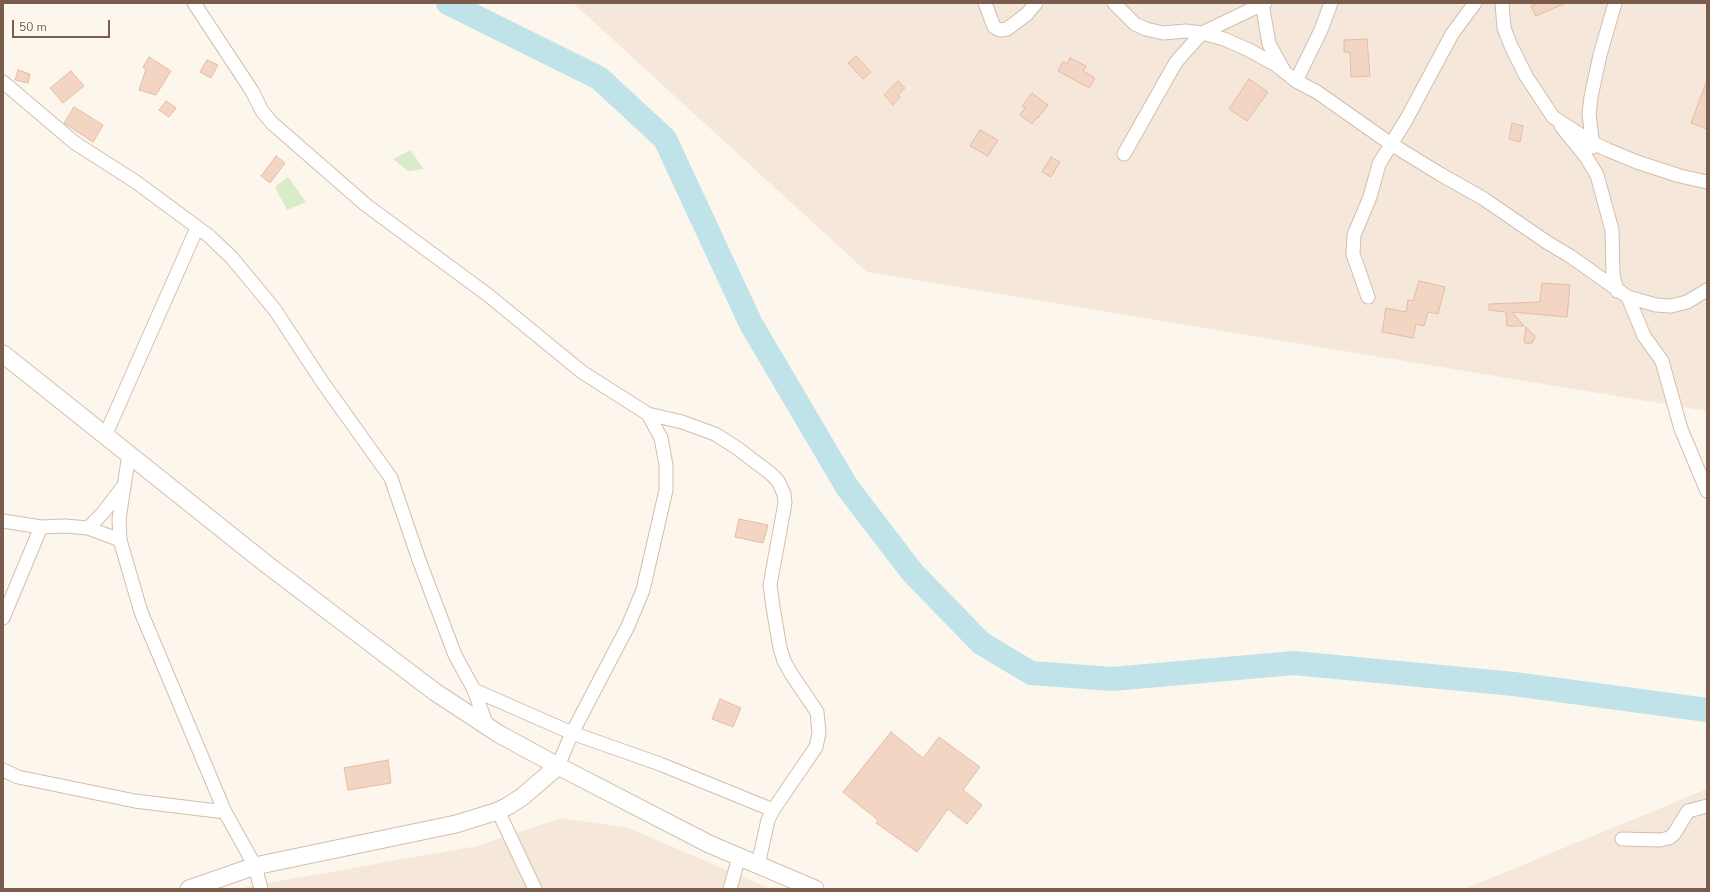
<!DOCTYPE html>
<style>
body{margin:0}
#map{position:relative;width:1710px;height:892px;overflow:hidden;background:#fdf6ec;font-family:"Nunito Sans",sans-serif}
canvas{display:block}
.frame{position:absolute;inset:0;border:4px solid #7a5c4d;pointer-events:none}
.scale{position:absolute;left:12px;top:20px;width:98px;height:18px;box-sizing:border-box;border:2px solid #7a5c4d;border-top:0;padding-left:5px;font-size:12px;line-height:14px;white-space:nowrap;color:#7a5c4d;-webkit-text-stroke:3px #fffaf3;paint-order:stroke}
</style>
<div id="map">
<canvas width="1710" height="892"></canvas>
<div class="frame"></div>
<div class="scale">50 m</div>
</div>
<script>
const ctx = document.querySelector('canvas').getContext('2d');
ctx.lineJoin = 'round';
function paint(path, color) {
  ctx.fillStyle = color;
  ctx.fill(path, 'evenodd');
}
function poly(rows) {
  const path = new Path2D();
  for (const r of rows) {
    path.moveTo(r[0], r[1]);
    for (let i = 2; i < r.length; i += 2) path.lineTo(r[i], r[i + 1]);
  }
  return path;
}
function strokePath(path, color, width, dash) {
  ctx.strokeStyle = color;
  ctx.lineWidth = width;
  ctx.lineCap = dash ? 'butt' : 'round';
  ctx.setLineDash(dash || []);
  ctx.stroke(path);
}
const residential = poly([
 [573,3,1707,3,1707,411,867,272],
 [1707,789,1707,889,1464,889],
 [561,818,629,828,771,889,235,889,477,846]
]);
const green = poly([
 [411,150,411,151,424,169,408,171,393,159],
 [288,177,306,202,287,210,275,187]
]);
const river = poly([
 [448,3,599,78,665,139,751,324,847,487,912,572,981,643,1031,673,1112,679,1294,663,1514,684,1707,710]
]);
const building = poly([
 [1537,3,1566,3,1536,16,1531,6,1537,3],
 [1367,39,1370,76,1351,77,1350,52,1344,52,1344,40,1367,39],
 [856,56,871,72,863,79,848,63,856,56],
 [149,57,171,71,156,95,139,90,146,69,143,67,149,57],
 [1070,58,1086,66,1083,71,1095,78,1089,88,1058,71,1063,61,1067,64,1070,58],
 [207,60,218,65,211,78,200,72,207,60],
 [18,70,30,74,28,83,15,80,18,70],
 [71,71,84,86,63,103,50,88,71,71],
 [1249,79,1268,92,1247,121,1229,109,1249,79],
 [898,81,905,88,898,95,900,97,893,105,884,95,898,81],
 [1706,83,1707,83,1707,129,1691,123,1706,83],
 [1032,93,1048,105,1038,118,1037,117,1032,124,1020,115,1025,108,1022,106,1032,93],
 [166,101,176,108,169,117,159,110,166,101],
 [74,107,103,125,93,142,64,123,74,107],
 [1512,123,1523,126,1520,142,1509,139,1512,123],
 [980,130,998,140,988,156,970,146,980,130],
 [276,156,285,163,270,183,261,176,276,156],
 [1051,157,1060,162,1051,177,1042,172,1051,157],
 [1419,281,1445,287,1438,314,1428,312,1424,326,1416,324,1413,338,1382,332,1386,308,1406,312,1408,300,1413,301,1419,281],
 [1542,283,1570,285,1567,317,1512,312,1524,326,1507,326,1506,312,1489,310,1489,304,1540,302,1542,283],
 [1526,327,1534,335,1535,338,1532,343,1526,344,1524,341,1526,327],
 [739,519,768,525,763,543,735,537,739,519],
 [720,699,741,708,733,727,712,719,720,699],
 [891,732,923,758,939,737,980,767,963,790,982,805,967,824,948,809,917,852,876,823,878,820,843,792,891,732],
 [388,760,391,783,348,790,344,768,388,760]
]);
const minor = poly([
 [194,3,252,91,262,111,272,123,366,205,488,295,582,372,648,414,661,438,666,465,666,490,643,590,628,626,572,733,558,766],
 [985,3,994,27,1000,30,1007,29,1027,14,1036,3],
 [1114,3,1135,24,1146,29,1163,33,1186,31,1202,33,1224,39,1249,50,1276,65,1296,81,1317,92,1391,144,1440,174,1484,199,1548,243,1570,256,1628,297,1644,336,1662,361,1681,429,1707,491],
 [1262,3,1269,44,1283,69],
 [1502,3,1504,28,1511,46,1526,76,1553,117,1593,143,1608,150,1637,162,1680,176,1707,182],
 [1296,81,1321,30,1331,3],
 [3,82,75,143,136,182,209,236,232,258,275,310,323,383,391,478,419,560,455,655,474,690,487,726],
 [1561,126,1586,157,1597,175,1612,230,1613,275,1617,291],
 [1593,147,1589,114,1591,97,1600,55,1615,3],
 [1124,154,1176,62,1202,33,1265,3],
 [1368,297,1353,254,1354,235,1370,197,1379,164,1406,120,1452,34,1475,3],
 [1628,297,1656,305,1671,306,1687,302,1707,290],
 [648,414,682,422,715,434,737,448,770,473,778,481,784,494,785,503,770,585,773,607,780,648,784,661,792,675,817,712,819,733,816,747,773,810,768,820,758,865],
 [105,436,197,228],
 [129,454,119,519,120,540,141,612,225,812,255,866,261,889],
 [3,521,41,527,65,526,88,528,102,514,122,488],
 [88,528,120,540],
 [3,618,41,527],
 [474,690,572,733,660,764,773,810],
 [3,770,18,777,135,801,225,812],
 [498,811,535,889],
 [1622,839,1660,840,1669,838,1674,834,1688,811,1707,806],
 [730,889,739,857]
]);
const tertiary = poly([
 [3,354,265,563,435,692,499,734,558,766,709,844,815,889],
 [189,889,255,866,456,824,498,811,508,806,522,797,558,766]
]);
paint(residential, '#f5e8da');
paint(green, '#d8ecc9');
strokePath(river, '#bfe3e8', 24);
paint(building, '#f3d5c3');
strokePath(building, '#e6bba3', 1);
strokePath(minor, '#d1beb0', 15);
strokePath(tertiary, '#d1beb0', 19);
strokePath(minor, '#fff', 13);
strokePath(tertiary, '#fff', 17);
</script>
